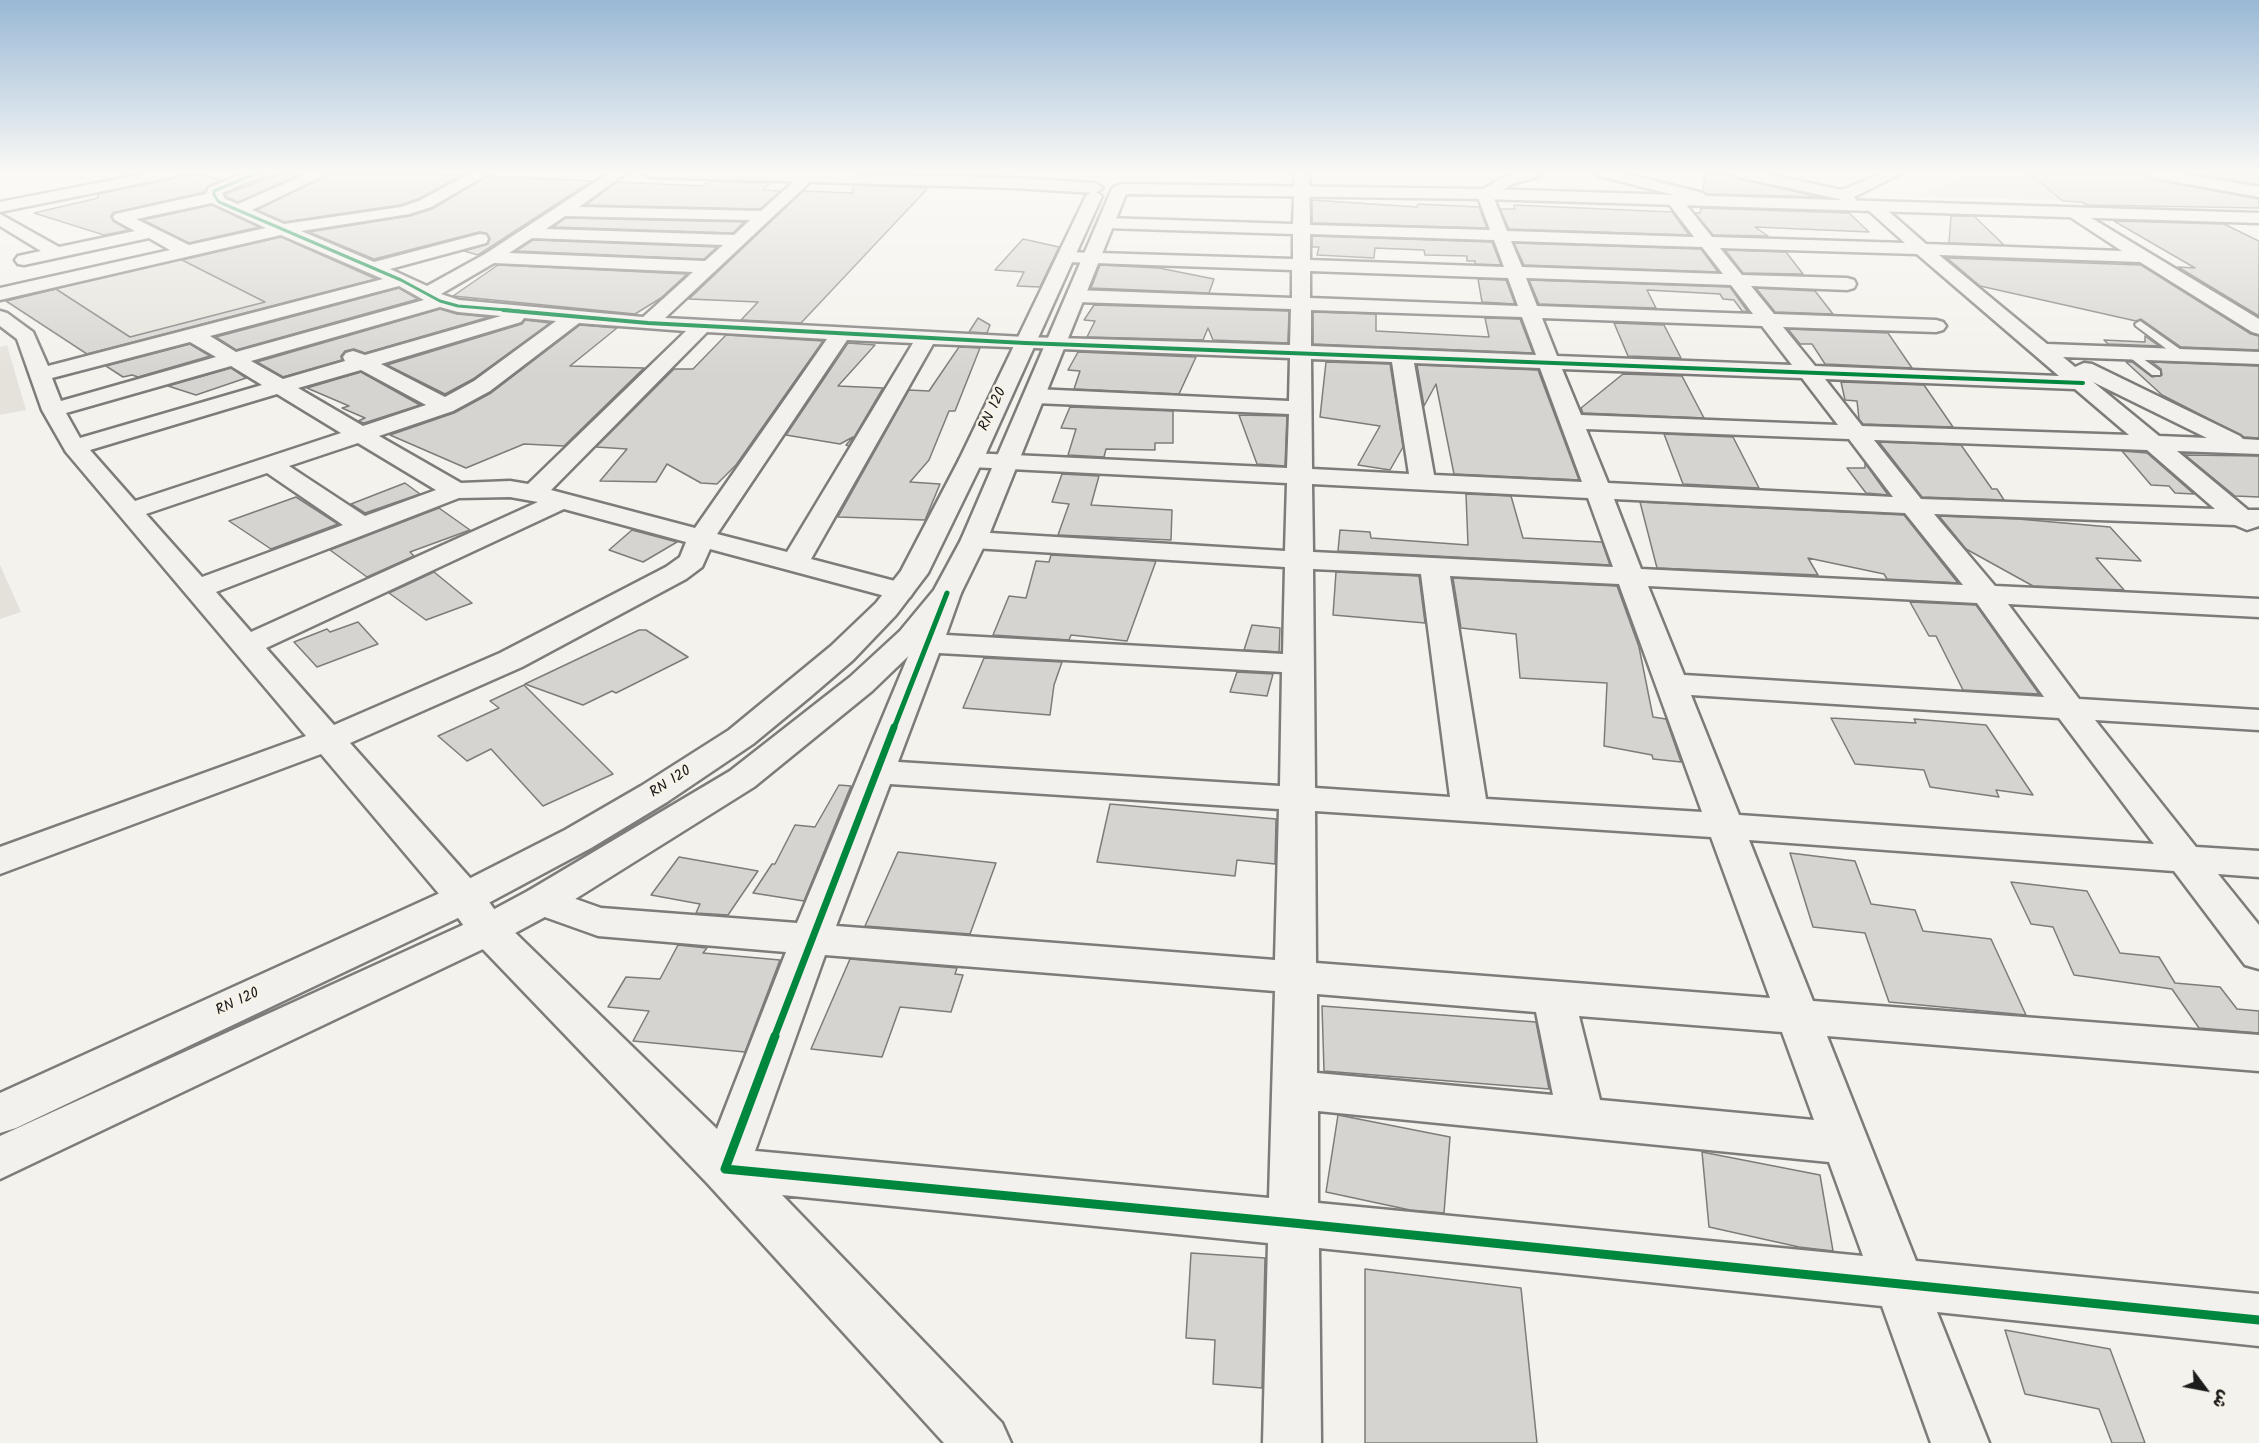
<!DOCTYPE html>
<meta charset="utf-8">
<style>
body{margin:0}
#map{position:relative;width:2259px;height:1443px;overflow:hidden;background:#f4f2ec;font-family:Kalam,"Playpen Sans Arabic",sans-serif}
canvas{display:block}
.north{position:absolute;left:2175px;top:1359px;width:60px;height:60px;-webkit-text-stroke:4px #f7f3e8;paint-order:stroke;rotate:122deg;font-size:16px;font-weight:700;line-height:24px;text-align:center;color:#1c1c1c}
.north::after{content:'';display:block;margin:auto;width:21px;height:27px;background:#1c1c1c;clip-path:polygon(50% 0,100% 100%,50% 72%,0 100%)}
</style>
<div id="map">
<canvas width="2259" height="1443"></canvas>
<div class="north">ش</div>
</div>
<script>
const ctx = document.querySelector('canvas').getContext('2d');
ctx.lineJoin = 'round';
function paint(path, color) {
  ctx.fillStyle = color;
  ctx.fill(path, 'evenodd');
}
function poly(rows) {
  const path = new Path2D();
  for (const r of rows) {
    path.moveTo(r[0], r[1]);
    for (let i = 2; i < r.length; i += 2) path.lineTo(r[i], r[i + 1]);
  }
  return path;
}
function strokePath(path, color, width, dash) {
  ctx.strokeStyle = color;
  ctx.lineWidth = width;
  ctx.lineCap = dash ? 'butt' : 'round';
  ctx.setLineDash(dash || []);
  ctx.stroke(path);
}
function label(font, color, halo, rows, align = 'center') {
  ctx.font = font + ' Kalam,sans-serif';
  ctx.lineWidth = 5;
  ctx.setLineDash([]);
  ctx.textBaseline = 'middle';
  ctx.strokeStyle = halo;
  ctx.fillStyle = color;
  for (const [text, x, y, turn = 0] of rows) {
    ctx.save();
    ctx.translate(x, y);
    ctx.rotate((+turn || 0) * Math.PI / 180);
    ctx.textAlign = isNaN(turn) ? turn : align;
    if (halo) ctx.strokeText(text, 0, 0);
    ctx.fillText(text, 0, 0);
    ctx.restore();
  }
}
const built = poly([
 [1954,173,2134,173,2259,195,2259,198,2246,207,1918,196,1964,176],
 [275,236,381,281,92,357,4,299],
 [7,345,26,410,0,415,0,347]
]);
const green = poly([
 [0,565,21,612,0,619]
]);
const building = poly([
 [283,173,303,173,238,202,227,197,225,194,283,173],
 [331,173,400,173,462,175,418,199,400,205,284,222,257,210,331,173],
 [1705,173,1730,173,1739,179,1820,197,1707,194,1703,191,1705,173],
 [2028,173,2141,173,2150,179,2259,199,2259,208,2088,205,2081,202,2063,201,2028,173],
 [2191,173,2259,173,2259,185,2191,173],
 [201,175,221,180,208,186,204,192,113,213,111,216,113,221,129,230,104,235,34,213,98,198,98,194,178,176,201,175],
 [488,176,592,181,478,255,464,251,488,244,490,238,486,233,479,232,374,259,309,232,410,216,432,209,488,176],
 [709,181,770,183,763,190,780,191,760,209,586,205,617,182,702,186,709,181],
 [853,185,928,188,801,323,741,320,758,302,689,299,803,191,853,193,853,185],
 [1312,200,1417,207,1418,204,1479,207,1487,228,1312,223,1312,200],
 [212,205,259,227,189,243,143,220,212,205],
 [1514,205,1672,212,1689,235,1509,229,1500,209,1515,209,1514,205],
 [1701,208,1849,213,1869,232,1755,227,1768,236,1713,235,1695,213,1700,213,1701,208],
 [1951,216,1974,216,2004,245,1949,243,1951,216],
 [566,218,744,222,733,233,553,227,566,218],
 [2114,221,2224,224,2259,241,2259,316,2178,267,2195,268,2114,221],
 [1312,236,1492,242,1501,265,1475,264,1475,261,1467,261,1467,256,1425,255,1424,250,1375,248,1374,258,1317,255,1319,247,1312,247,1312,236],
 [281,237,376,279,87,354,6,301,56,289,130,337,265,302,182,260,281,237],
 [1023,239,1059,247,1040,287,1017,286,1024,272,995,270,1023,239],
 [533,240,717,247,704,259,516,251,533,240],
 [1514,243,1701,249,1718,272,1524,265,1514,243],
 [1725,250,1786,252,1803,274,1743,273,1725,250],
 [1947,258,2141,265,2251,334,2259,336,2259,350,2181,347,2141,319,2136,321,1980,286,1947,258],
 [498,265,687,274,661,298,635,314,453,296,498,265],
 [1100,265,1159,268,1214,279,1209,293,1091,288,1100,265],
 [1478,279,1506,280,1515,304,1482,302,1478,279],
 [1529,280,1730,287,1748,312,1742,311,1734,300,1723,299,1720,294,1647,290,1656,308,1539,304,1529,280],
 [399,288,418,299,236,350,216,337,399,288],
 [1756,288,1815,291,1833,314,1775,312,1756,288],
 [1094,305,1289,311,1288,343,1213,340,1208,328,1203,340,1087,337,1095,321,1084,320,1094,305],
 [440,309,457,314,489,317,365,353,354,349,345,351,341,356,342,360,283,377,257,362,440,309],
 [1313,312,1376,314,1376,331,1489,337,1485,318,1520,319,1533,353,1313,344,1313,312],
 [978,318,990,325,987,333,969,332,978,318],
 [525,320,550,323,473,379,445,394,387,365,522,324,525,320],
 [1614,323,1664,325,1681,358,1628,356,1614,323],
 [580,325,617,328,570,366,644,368,564,446,524,444,466,468,390,435,454,413,491,393,580,325],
 [1788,329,1888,333,1912,368,1825,364,1812,344,1800,344,1788,329],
 [726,335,823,341,736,465,717,484,701,483,667,464,656,482,600,481,627,449,596,447,674,369,693,369,726,335],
 [2145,336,2159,346,2108,344,2104,340,2145,342,2145,336],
 [848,343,875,345,838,386,883,388,849,446,846,445,853,437,840,444,786,435,848,343],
 [190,344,210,356,138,377,132,375,123,377,106,366,190,344],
 [959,347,980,348,955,411,949,411,929,460,910,482,940,484,925,520,838,517,909,390,929,391,959,347],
 [1078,352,1196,357,1179,394,1074,389,1080,371,1068,370,1078,352],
 [1326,362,1390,364,1403,447,1390,470,1358,465,1380,426,1320,417,1326,362],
 [2126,362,2132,362,2152,377,2162,375,2161,369,2152,362,2259,366,2259,438,2244,437,2162,395,2126,362],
 [1417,365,1538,370,1579,480,1454,474,1436,384,1424,406,1417,365],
 [231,368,246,378,196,395,168,386,231,368],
 [361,372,420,405,364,423,358,421,365,418,342,408,349,406,307,388,361,372],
 [1623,374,1682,376,1704,418,1583,413,1581,408,1623,374],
 [1841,382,1924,385,1953,427,1863,424,1859,419,1857,401,1845,400,1841,382],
 [1070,407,1173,411,1173,443,1155,443,1155,450,1106,449,1104,457,1068,455,1076,429,1061,428,1070,407],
 [1239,415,1287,416,1285,466,1257,464,1239,415],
 [1664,434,1733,437,1759,488,1683,484,1664,434],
 [1879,442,1961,445,1992,489,1997,489,2004,500,1922,497,1879,442],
 [2122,451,2147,453,2194,494,2175,493,2169,486,2151,485,2122,451],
 [2185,455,2259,456,2259,497,2235,496,2185,455],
 [1865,463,1888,495,1866,493,1847,468,1865,468,1865,463],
 [1062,474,1099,476,1091,505,1172,510,1171,540,1058,535,1069,504,1052,502,1062,474],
 [405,483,420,494,365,513,351,504,405,483],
 [1466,494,1511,496,1523,538,1602,542,1610,565,1338,551,1340,530,1370,532,1371,538,1468,545,1466,494],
 [296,497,338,524,271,549,229,521,296,497],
 [1640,502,1904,515,1958,583,1887,579,1884,574,1808,558,1818,575,1657,568,1640,502],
 [439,508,470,530,410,552,414,556,367,577,330,550,439,508],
 [1939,516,2018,519,2110,527,2141,561,2096,558,2124,590,2033,586,1966,549,1939,516],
 [632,530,677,542,643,562,609,550,632,530],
 [1051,555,1156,561,1127,641,1071,635,1069,640,993,635,1009,596,1026,598,1036,561,1049,562,1051,555],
 [434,572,472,603,426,620,389,593,434,572],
 [1336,572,1419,576,1425,623,1333,615,1336,572],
 [1453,578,1617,586,1639,647,1653,717,1666,719,1681,762,1653,759,1652,755,1604,746,1607,683,1520,678,1516,634,1461,628,1453,578],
 [1910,602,1976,605,2039,694,1963,690,1936,636,1929,636,1910,602],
 [358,622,378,644,317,667,294,642,327,629,330,632,358,622],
 [1252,625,1280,628,1279,652,1244,650,1252,625],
 [639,630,646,630,688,657,616,693,612,691,583,705,525,684,639,630],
 [984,658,1062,662,1054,685,1050,715,963,708,984,658],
 [1237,672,1273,674,1267,696,1230,692,1237,672],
 [524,685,613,774,543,806,491,749,467,761,438,736,499,708,490,701,524,685],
 [1831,718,1916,723,1914,719,1986,725,2033,795,1996,790,1999,797,1930,787,1924,770,1855,764,1831,718],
 [839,785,851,786,804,901,753,893,772,864,775,864,795,825,815,827,839,785],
 [1110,804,1276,819,1275,864,1237,860,1235,876,1097,862,1110,804],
 [898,852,996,863,970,934,865,926,898,852],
 [1790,853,1855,861,1871,904,1915,910,1923,931,1991,939,2026,1015,1889,1002,1865,933,1813,927,1790,853],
 [679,857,758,871,728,915,696,913,700,904,651,895,679,857],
 [2011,882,2087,891,2120,953,2159,957,2175,983,2220,987,2237,1009,2259,1011,2259,1033,2199,1028,2172,989,2074,975,2053,927,2031,924,2011,882],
 [678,945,707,948,703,953,780,960,745,1052,633,1041,649,1011,608,1007,626,977,660,979,678,945],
 [850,959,957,968,955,974,963,975,951,1012,900,1007,882,1057,811,1049,850,959],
 [1322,1006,1536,1022,1549,1089,1324,1071,1322,1006],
 [1338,1115,1450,1137,1444,1213,1410,1210,1326,1192,1338,1115],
 [1702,1152,1820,1175,1833,1251,1799,1247,1709,1227,1702,1152],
 [1191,1253,1265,1258,1262,1388,1213,1384,1215,1340,1186,1338,1191,1253],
 [1365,1269,1521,1288,1537,1443,1365,1443,1365,1269],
 [2005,1330,2110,1349,2145,1443,2112,1443,2099,1409,2025,1394,2005,1330]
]);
const lane = poly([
 [2140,321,2184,352,2184,356,2176,356,2136,326,2135,324,2140,321],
 [2131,350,2160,371,2160,375,2152,375,2127,355,2125,353,2131,350]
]);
const street = poly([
 [149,173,179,173,172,177,0,212,0,202,149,173],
 [244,173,264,173,262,176,222,193,225,199,238,204,309,173,329,173,252,210,284,224,401,207,419,201,471,173,489,173,431,207,409,214,301,231,374,262,480,234,486,235,488,239,486,243,390,269,427,286,485,254,609,173,626,173,579,207,761,211,802,174,810,173,814,177,812,180,665,318,1025,337,1290,345,1291,309,1076,302,1069,300,1067,296,1069,292,1076,290,1292,298,1292,270,1066,262,1060,261,1057,257,1060,253,1066,252,1293,259,1293,234,1106,228,1098,223,1106,218,1293,224,1295,173,1309,173,1310,225,1490,230,1477,194,1480,191,1502,178,1518,173,1542,173,1540,176,1512,184,1493,196,1507,231,1694,237,1666,200,1674,195,1680,197,1712,237,1905,243,1867,209,1865,206,1873,201,1879,203,1926,244,2122,251,2064,213,2066,210,2078,210,2259,319,2259,334,2252,332,2140,262,1939,255,2047,344,2259,352,2259,364,2063,357,2075,367,2084,363,2092,364,2240,436,2243,439,2259,440,2259,454,2177,451,2248,510,2259,510,2259,526,2247,530,2235,525,1934,514,1995,586,2259,599,2259,617,2008,604,2079,699,2259,710,2259,730,2095,720,2196,847,2259,851,2259,877,2218,874,2259,925,2259,969,2245,965,2174,871,1749,840,1813,1001,2259,1035,2259,1071,1827,1036,1916,1261,2259,1294,2259,1346,1937,1312,1989,1443,1931,1443,1882,1306,1319,1248,1321,1443,1263,1443,1268,1243,782,1195,1002,1423,1011,1443,944,1443,708,1184,474,940,451,908,321,754,0,874,0,847,306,736,66,452,42,410,17,339,0,326,0,311,7,313,33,332,48,366,383,279,281,235,0,300,0,288,170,250,149,238,24,265,18,264,15,260,18,256,41,251,0,226,0,214,59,247,135,231,115,220,113,217,115,214,206,194,209,188,244,173],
 [212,203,266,228,189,245,136,219,212,203],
 [565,216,750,220,734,235,546,229,565,216],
 [1310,234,1494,240,1504,267,1310,260,1310,234],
 [532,238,723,245,705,261,509,253,532,238],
 [1511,241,1702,247,1723,274,1522,267,1511,241],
 [1720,248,1917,254,2059,376,1815,366,1783,327,1936,332,1943,330,1946,326,1943,322,1936,320,1774,314,1751,286,1847,290,1854,288,1856,284,1854,280,1847,278,1742,275,1720,248],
 [494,263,693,272,643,317,459,300,441,294,494,263],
 [1310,271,1508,278,1518,306,1310,298,1310,271],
 [1526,278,1731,285,1753,314,1537,306,1526,278],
 [399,286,424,300,236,352,210,336,399,286],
 [440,307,458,312,501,316,365,355,353,351,346,353,343,357,345,361,283,379,251,361,440,307],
 [1311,310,1522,317,1536,355,1311,346,1311,310],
 [524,318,556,321,474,381,445,397,381,364,521,322,524,318],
 [1542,318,1762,326,1792,365,1557,356,1542,318],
 [579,323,686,331,528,484,510,481,461,483,379,436,453,411,490,391,579,323],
 [707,332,827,339,695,528,551,490,707,332],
 [847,340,913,343,787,552,717,534,847,340],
 [190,342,216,357,61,401,52,378,190,342],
 [933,344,1290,358,1289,401,1035,389,1027,391,1024,396,1027,401,1035,403,1289,414,1287,468,971,453,962,455,959,460,962,465,971,467,1287,483,1285,551,974,532,964,534,961,540,964,546,974,548,1285,567,1283,654,946,635,961,593,957,587,947,584,937,587,797,923,601,908,542,887,528,891,523,901,528,911,598,936,786,952,717,1129,502,920,479,888,350,743,522,667,686,579,702,567,710,549,900,600,910,597,914,591,910,585,811,559,933,344],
 [1311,359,1392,362,1409,474,1312,469,1311,359],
 [1414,363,1540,368,1582,482,1434,475,1414,363],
 [231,366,262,385,80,438,66,413,231,366],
 [1562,369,1802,378,1838,425,1581,415,1562,369],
 [361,370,426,405,363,426,298,388,361,370],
 [1825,379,2075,389,2129,435,1862,426,1825,379],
 [2093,382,2207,438,2159,436,2093,382],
 [277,394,341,433,135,501,90,450,277,394],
 [1586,429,1849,439,1893,497,1608,483,1586,429],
 [1874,440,2147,450,2215,509,1921,499,1874,440],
 [358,443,436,490,365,516,289,466,358,443],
 [267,473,343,525,202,577,146,514,267,473],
 [1312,484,1588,498,1613,567,1313,552,1312,484],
 [510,497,538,502,251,632,216,592,459,498,510,497],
 [1614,499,1905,513,1963,585,1641,569,1614,499],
 [564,509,686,542,680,557,666,567,500,653,334,725,266,648,564,509],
 [1313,569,1421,574,1450,797,1315,788,1313,569],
 [1450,576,1619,584,1702,812,1486,799,1450,576],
 [1648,586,1977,603,2044,697,1684,675,1648,586],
 [939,653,1282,672,1280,786,898,762,939,653],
 [1691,695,2059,718,2154,844,1739,815,1691,695],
 [890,784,1279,809,1275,960,836,926,890,784],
 [1315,811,1711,837,1770,998,1316,963,1315,811],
 [825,955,1275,991,1269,1198,755,1151,825,955],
 [1317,994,1536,1012,1553,1095,1317,1073,1317,994],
 [1579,1016,1782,1032,1814,1120,1600,1100,1579,1016],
 [1318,1111,1829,1162,1863,1256,1318,1203,1318,1111],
 [1597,173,1623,173,1703,193,1706,196,1698,201,1599,176,1597,173],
 [1732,173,1761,173,1842,190,1882,173,1902,173,1854,197,1857,201,1849,206,1843,204,1839,199,1739,177,1732,173],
 [2143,173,2177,173,2259,187,2259,197,2150,177,2143,173]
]);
const secondary = poly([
 [643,173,818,173,1014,178,1095,183,1103,188,1095,193,1014,188,650,177,643,173]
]);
const primary = poly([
 [1124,184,1485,189,2259,213,2259,223,1485,199,1126,194,987,540,961,593,922,643,872,691,754,787,556,911,502,940,0,1179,0,1136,474,920,528,891,730,771,850,677,900,631,934,590,961,540,1112,189,1115,186,1124,184],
 [1094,191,1102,196,983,460,928,573,896,615,853,660,810,697,753,744,667,802,591,848,479,908,16,1128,0,1133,0,1093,451,888,565,830,641,786,729,730,831,646,876,603,901,571,959,460,1086,196,1094,191]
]);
const cyclewayFar4 = poly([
 [257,173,214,191,214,195,219,202,401,280,440,301,458,306,519,311]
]);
const cyclewayFar3 = poly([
 [503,310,648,323,1025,343,2083,383]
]);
const cyclewayFar2 = poly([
 [894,728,947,593]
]);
const cyclewayFar1 = poly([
 [774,1038,894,727]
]);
const cycleway = poly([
 [775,1036,725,1169,1293,1223,2259,1320]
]);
const streetNames = [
 ["RN 120",994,410,-65],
 ["RN 120",671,783,-33],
 ["RN 120",238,1003,-25]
];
paint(built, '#e4e2da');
paint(green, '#e4e1da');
paint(building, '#d5d4d0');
strokePath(building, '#7d7c7a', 1.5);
strokePath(lane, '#7d7c7a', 4);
strokePath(street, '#7d7c7a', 5);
strokePath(secondary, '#7d7c7a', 5);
strokePath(primary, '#7d7c7a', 5);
paint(lane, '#f2f1ed');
paint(street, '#f2f1ed');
paint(secondary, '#f2f1ed');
paint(primary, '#f2f1ed');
strokePath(cyclewayFar4, '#00873e', 3);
strokePath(cyclewayFar3, '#00873e', 4);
strokePath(cyclewayFar2, '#00873e', 5);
strokePath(cyclewayFar1, '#00873e', 7);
strokePath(cycleway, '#00873e', 9);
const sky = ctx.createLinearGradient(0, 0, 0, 375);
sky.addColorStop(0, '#99b8d5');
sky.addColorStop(0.46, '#faf9f6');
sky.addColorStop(1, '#faf9f600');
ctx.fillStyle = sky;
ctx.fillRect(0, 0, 2259, 375);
label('15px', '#1c1c1c', '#f7f3e8', streetNames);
</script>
